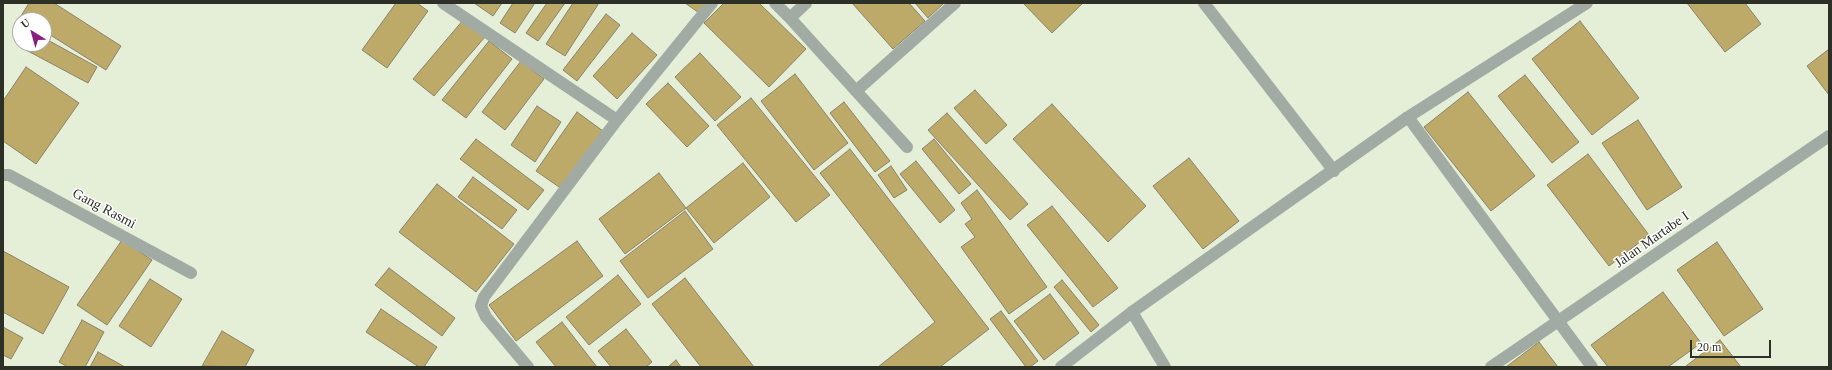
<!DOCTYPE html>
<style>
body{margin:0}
#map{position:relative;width:1832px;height:370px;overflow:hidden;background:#e5eed6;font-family:"Times New Roman",serif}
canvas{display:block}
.frame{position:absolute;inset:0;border:4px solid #2c3027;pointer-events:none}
.north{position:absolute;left:12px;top:12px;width:40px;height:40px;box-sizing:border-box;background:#fff;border:1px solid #abaca9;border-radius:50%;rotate:323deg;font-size:11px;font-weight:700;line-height:16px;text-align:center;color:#2c3027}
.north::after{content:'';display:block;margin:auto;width:14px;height:18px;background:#8b1d81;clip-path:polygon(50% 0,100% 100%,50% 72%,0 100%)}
.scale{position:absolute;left:1690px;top:340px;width:81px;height:18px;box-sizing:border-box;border:2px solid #2c3027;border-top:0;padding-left:5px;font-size:12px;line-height:14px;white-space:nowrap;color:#2c3027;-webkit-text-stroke:3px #fff;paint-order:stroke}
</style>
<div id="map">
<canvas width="1832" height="370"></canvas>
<div class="frame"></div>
<div class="north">U</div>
<div class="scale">20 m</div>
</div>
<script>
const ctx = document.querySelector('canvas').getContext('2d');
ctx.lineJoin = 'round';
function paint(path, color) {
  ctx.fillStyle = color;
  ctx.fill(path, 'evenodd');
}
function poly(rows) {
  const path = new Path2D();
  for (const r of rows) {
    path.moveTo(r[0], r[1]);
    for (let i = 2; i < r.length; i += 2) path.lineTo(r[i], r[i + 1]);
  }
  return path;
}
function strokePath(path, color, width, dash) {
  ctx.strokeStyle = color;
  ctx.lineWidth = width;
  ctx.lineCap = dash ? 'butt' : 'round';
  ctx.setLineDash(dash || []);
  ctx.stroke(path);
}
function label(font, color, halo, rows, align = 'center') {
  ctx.font = font + ' "Times New Roman",serif';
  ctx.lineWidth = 3;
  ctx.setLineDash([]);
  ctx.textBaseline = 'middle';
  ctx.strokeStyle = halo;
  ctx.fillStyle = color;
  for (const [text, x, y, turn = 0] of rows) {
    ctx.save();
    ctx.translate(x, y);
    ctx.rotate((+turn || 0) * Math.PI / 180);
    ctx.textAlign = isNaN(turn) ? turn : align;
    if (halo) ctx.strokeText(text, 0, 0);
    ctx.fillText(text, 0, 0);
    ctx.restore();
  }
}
const building = poly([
 [29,3,54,3,121,46,106,70,44,31,44,20,27,20,21,16,29,3],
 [396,3,417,3,428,11,387,68,362,50,396,3],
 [474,3,502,3,493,16,474,3],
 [513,3,535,3,515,33,500,23,513,3],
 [547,3,565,3,538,41,526,33,547,3],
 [573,3,599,3,565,56,546,44,573,3],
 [685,3,711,3,702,15,685,3],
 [724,3,759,3,806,49,769,87,704,23,724,3],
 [852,3,909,3,925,21,893,49,852,3],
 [915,3,944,3,928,18,915,3],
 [1023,3,1083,3,1052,33,1023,3],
 [1687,3,1745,3,1761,24,1725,52,1687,3],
 [606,14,620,25,577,81,563,70,606,14],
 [464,19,485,37,434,96,413,79,464,19],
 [1580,21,1639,98,1592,135,1532,59,1580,21],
 [632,33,657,55,617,99,593,76,632,33],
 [44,38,97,67,88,83,26,50,30,44,44,44,44,38],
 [489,41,512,59,466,118,442,100,489,41],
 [1829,49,1829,95,1807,66,1829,49],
 [700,53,741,97,715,121,675,77,700,53],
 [521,61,544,79,505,130,482,112,521,61],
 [26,67,79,103,36,164,3,141,3,101,26,67],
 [795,74,848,143,814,170,761,101,795,74],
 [1525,75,1579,142,1552,163,1498,96,1525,75],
 [668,83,709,126,687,147,646,104,668,83],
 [975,90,1007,125,986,144,954,108,975,90],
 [1468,92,1535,176,1491,211,1424,127,1468,92],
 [751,98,830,195,796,222,717,125,751,98],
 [844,102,890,161,875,172,830,113,844,102],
 [1052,104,1146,206,1108,242,1013,139,1052,104],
 [537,106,561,122,535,162,511,145,537,106],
 [577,112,603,131,562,189,536,171,577,112],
 [947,113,1028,204,1010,220,928,130,947,113],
 [1638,120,1682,187,1647,210,1602,143,1638,120],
 [476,139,544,190,528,210,460,159,476,139],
 [934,139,971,184,959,194,922,149,934,139],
 [850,149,989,329,940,367,878,367,935,322,820,173,850,149],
 [1588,154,1649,235,1609,266,1547,185,1588,154],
 [1189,158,1239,221,1203,249,1153,186,1189,158],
 [916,161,955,210,940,223,900,174,916,161],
 [743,163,770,197,714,243,686,208,743,163],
 [891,166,907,190,894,198,878,175,891,166],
 [659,173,686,208,625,254,599,219,659,173],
 [473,177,517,210,502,229,458,197,473,177],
 [437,184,514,244,476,292,399,232,437,184],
 [977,190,1047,287,1009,314,961,247,975,237,965,224,972,219,961,203,977,190],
 [1052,206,1118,288,1093,307,1027,225,1052,206],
 [685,211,713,249,648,298,620,261,685,211],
 [122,240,152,260,107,325,77,305,122,240],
 [577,241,603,276,516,341,489,305,577,241],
 [1717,242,1763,309,1724,336,1677,270,1717,242],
 [3,251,69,287,43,334,3,312,3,251],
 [389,268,455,318,442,336,375,285,389,268],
 [618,275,641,304,589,345,566,317,618,275],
 [685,278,754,367,701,367,652,304,685,278],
 [150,279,182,299,151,347,119,326,150,279],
 [1062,280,1099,325,1091,332,1054,287,1062,280],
 [1663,292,1701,343,1668,367,1608,367,1591,345,1663,292],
 [1050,294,1079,333,1044,360,1014,321,1050,294],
 [381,309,437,347,424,367,419,367,366,332,381,309],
 [1001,311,1038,361,1030,367,1026,367,990,319,1001,311],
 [82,320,104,332,85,367,68,367,59,362,82,320],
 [562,322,597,367,556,367,536,342,562,322],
 [3,327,23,338,11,359,3,355,3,327],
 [626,329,652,362,646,367,611,367,598,351,626,329],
 [222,331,254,350,245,367,202,366,222,331],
 [1720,340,1741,367,1687,367,1686,366,1720,340],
 [1539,342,1558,367,1506,367,1539,342],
 [98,352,125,367,90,367,98,352],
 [676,360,681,367,668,367,676,360]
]);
const lane = poly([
 [1132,312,1165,367]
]);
const street = poly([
 [443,3,617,120],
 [775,3,790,18],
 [806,3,790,18,856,91],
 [1204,3,1334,171],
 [1408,117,1592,367],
 [907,147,856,91,955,3],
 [3,175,9,175,191,273],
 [528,367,486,317,481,306,484,297,617,120,712,3],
 [1061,367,1132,312,1408,117,1587,3],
 [1491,367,1829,136]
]);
const streetNames = [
 ["Gang Rasmi",104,209,28],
 ["Jalan Martabe I",1652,240,-35]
];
paint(building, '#beaa68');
strokePath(building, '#89826b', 1);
strokePath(lane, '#a1aba4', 12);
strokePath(street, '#a1aba4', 12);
label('14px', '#2c3027', '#fff', streetNames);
</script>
